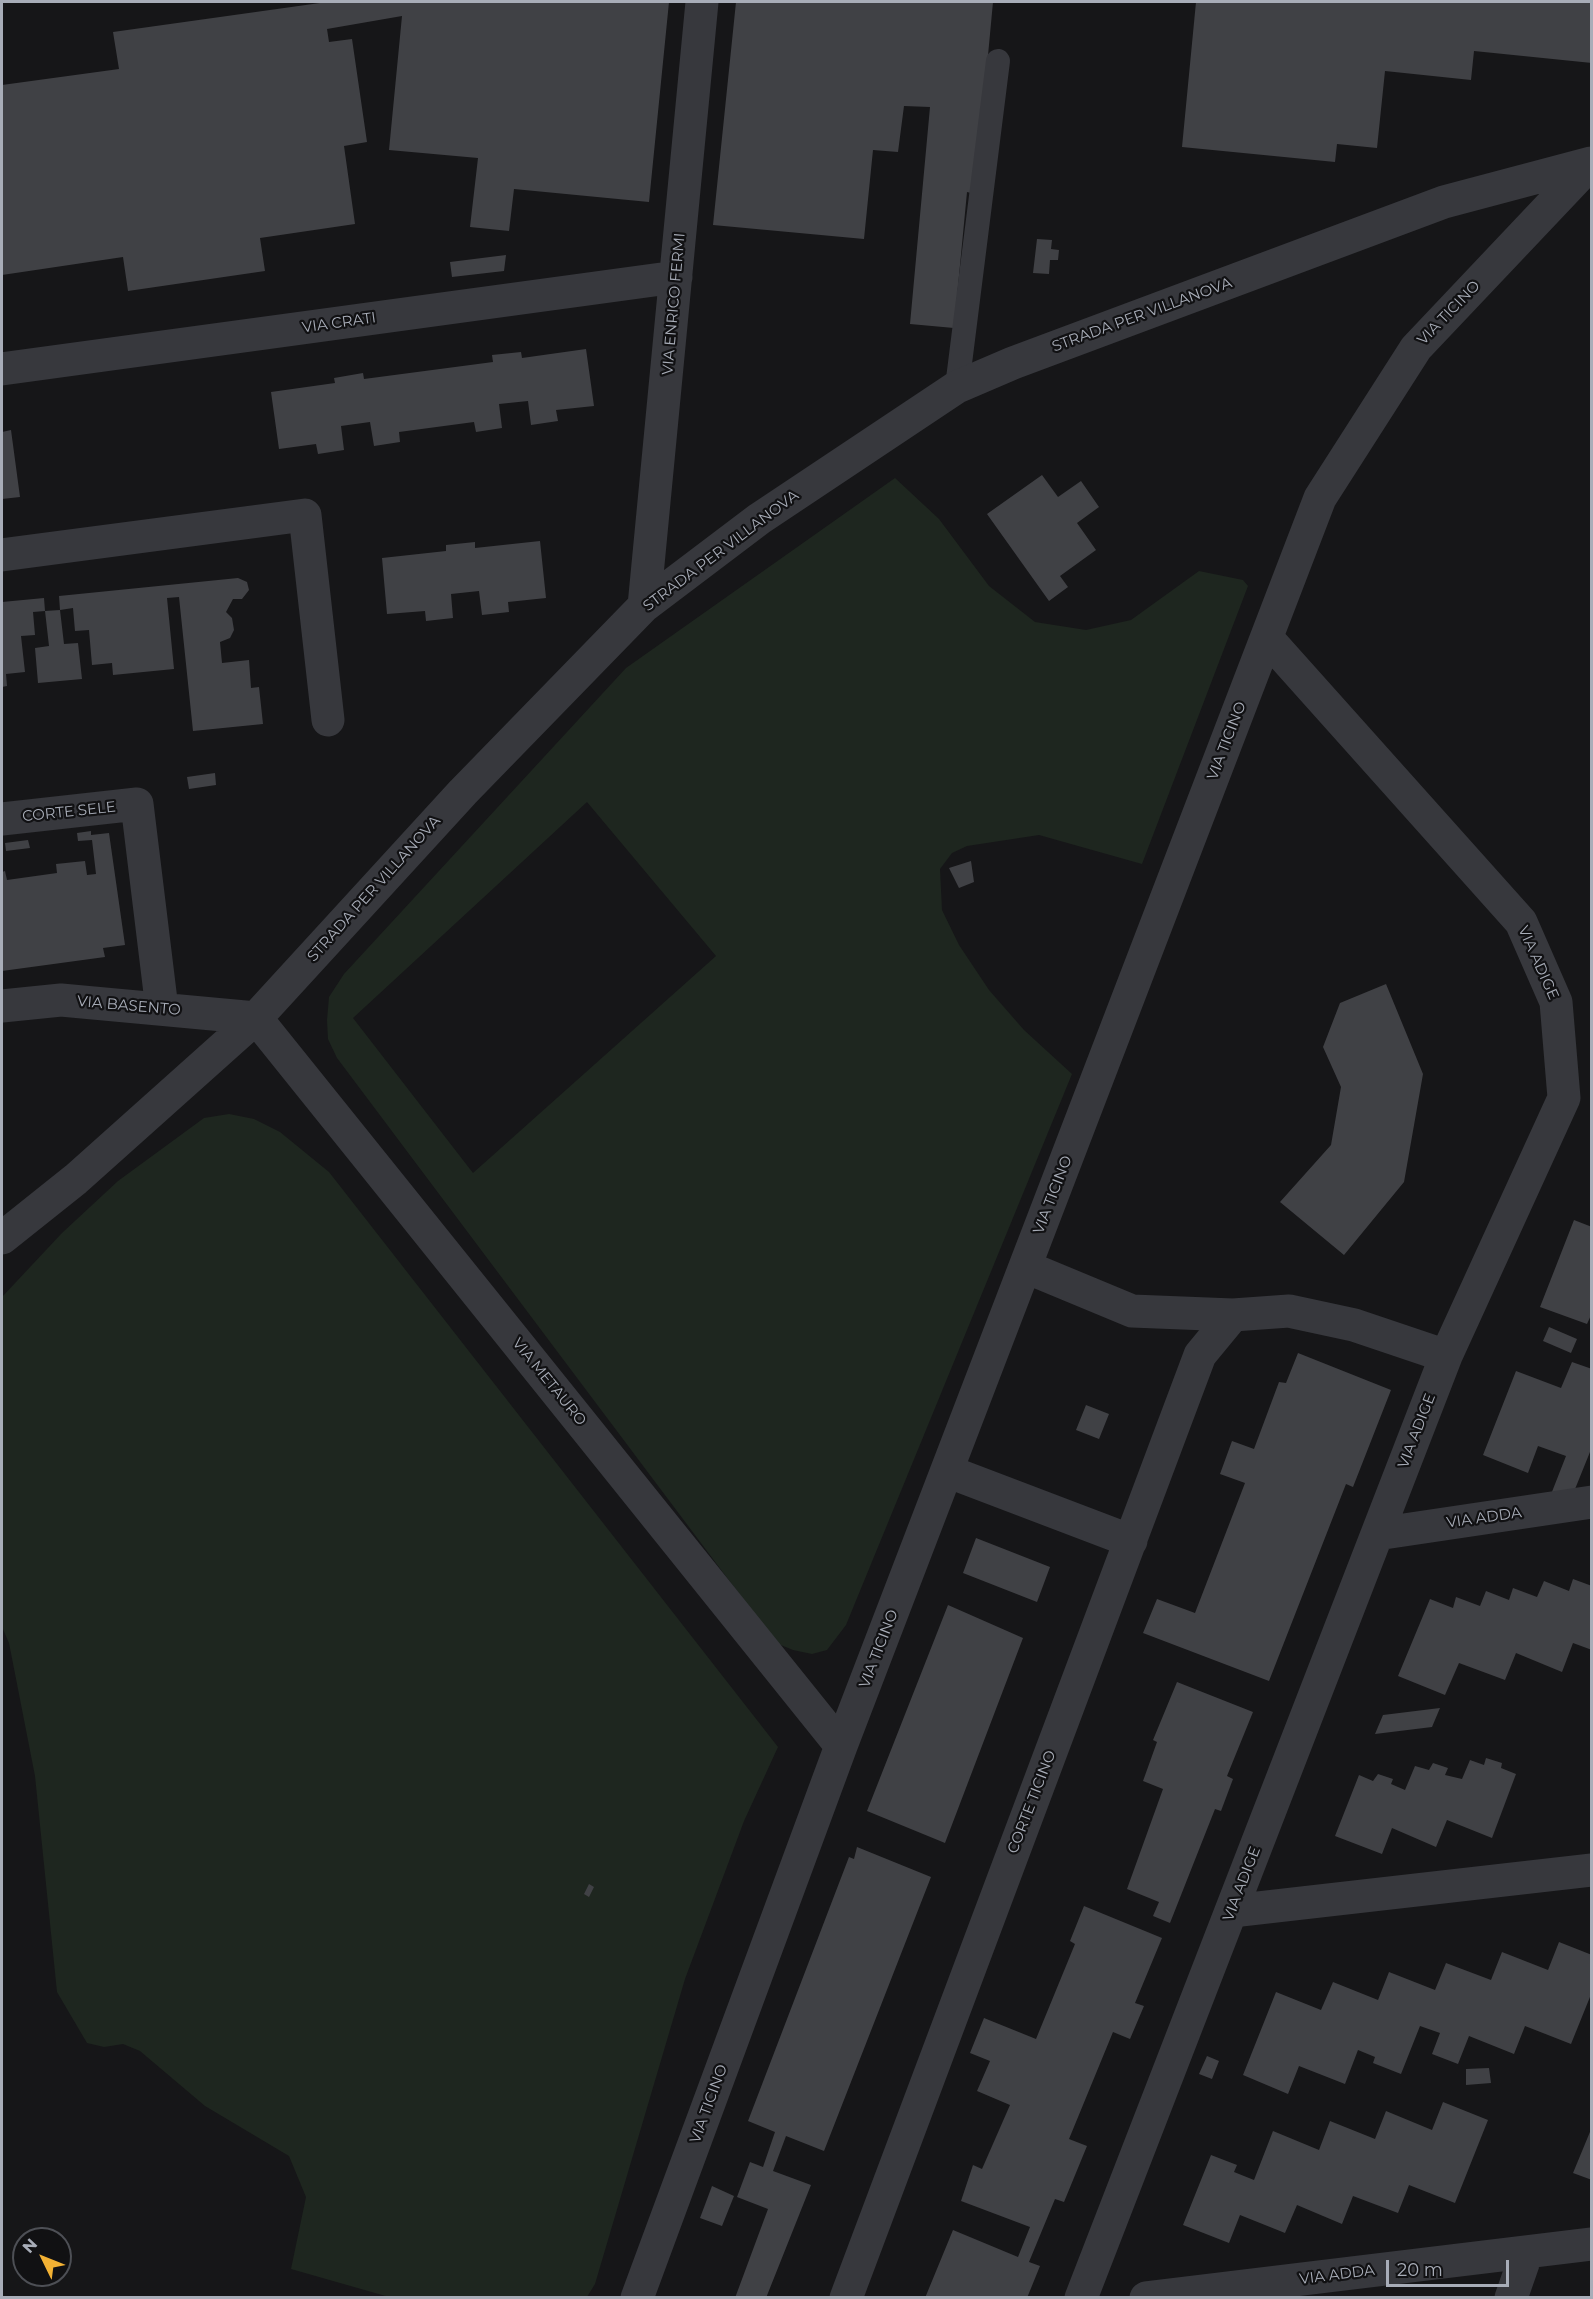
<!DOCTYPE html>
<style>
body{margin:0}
#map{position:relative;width:1593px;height:2299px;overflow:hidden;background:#161618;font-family:Montserrat,sans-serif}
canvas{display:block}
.frame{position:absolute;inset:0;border:3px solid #a8adb8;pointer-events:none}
.north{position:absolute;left:12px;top:2227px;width:60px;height:60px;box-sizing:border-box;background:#111113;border:2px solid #4d4f55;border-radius:50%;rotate:313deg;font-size:16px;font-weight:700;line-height:24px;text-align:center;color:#a8adb8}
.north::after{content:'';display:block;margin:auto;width:21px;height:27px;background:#f2b134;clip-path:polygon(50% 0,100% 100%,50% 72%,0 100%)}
.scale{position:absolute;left:1386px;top:2260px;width:123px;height:27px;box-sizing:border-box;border:3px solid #a8adb8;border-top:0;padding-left:8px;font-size:18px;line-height:21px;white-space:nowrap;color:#a8adb8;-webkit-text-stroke:4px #111113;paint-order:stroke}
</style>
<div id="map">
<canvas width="1593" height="2299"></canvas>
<div class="frame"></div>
<div class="north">N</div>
<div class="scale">20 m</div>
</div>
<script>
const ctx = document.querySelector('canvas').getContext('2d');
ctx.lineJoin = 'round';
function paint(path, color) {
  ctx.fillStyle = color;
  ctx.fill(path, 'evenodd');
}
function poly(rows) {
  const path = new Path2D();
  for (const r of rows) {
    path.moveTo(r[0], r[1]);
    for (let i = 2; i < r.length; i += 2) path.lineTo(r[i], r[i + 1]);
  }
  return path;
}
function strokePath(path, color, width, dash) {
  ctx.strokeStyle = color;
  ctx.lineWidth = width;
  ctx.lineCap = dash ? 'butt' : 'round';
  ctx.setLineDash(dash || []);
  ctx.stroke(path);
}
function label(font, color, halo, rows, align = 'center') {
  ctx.font = font + ' Montserrat,sans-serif';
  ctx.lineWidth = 4.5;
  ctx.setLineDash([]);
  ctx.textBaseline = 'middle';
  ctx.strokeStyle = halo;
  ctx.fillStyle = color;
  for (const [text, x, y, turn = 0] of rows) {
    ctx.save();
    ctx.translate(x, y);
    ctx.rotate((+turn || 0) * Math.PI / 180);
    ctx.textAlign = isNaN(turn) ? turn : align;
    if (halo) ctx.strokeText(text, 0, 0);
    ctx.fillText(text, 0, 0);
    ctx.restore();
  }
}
const green = poly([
 [895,478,939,519,989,586,1035,622,1086,630,1131,620,1199,571,1243,580,1248,586,1142,864,1039,835,967,846,952,853,940,869,942,910,959,945,989,990,1024,1030,1072,1074,846,1625,827,1650,812,1654,793,1650,776,1643,337,1058,328,1039,327,1020,329,997,344,974,626,668],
 [587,802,716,956,473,1173,353,1018],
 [229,1114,254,1119,280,1132,329,1172,778,1747,744,1821,685,1979,595,2284,587,2297,389,2297,291,2269,306,2197,289,2156,205,2106,140,2051,123,2044,104,2047,87,2043,57,1992,35,1776,9,1643,2,1627,2,1297,62,1233,118,1181,204,1118]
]);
const building = poly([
 [327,2,669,2,649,202,514,189,509,231,470,227,478,158,389,150,402,16,327,29,329,42,352,39,367,142,344,146,355,224,260,238,265,271,128,291,123,257,2,275,2,85,119,69,113,32],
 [736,2,993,2,975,194,967,192,954,328,910,324,930,107,904,106,898,152,873,150,864,239,713,225],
 [1196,2,1592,2,1592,63,1474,51,1471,80,1385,71,1377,148,1337,144,1335,162,1182,147],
 [1037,239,1052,240,1051,249,1059,250,1058,260,1050,260,1049,274,1033,273],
 [506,255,504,271,452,277,450,262],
 [586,349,594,406,556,410,558,421,531,425,528,401,499,404,502,428,476,432,474,422,399,432,400,442,374,446,370,422,341,426,344,450,318,454,316,444,279,449,271,392,335,383,334,378,363,373,364,379,493,362,492,355,521,352,522,358],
 [11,430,20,497,2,499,2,432],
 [1042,475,1058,497,1081,481,1099,507,1077,523,1096,550,1060,576,1068,587,1049,601,987,514],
 [540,541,546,598,508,602,509,612,482,615,479,591,451,594,453,618,426,621,425,611,387,614,382,558,446,551,446,545,475,542,475,548],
 [238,578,247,582,249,590,242,599,233,599,226,612,232,618,234,630,230,638,220,642,222,663,249,660,251,688,259,687,263,724,193,731,179,597,167,598,174,669,113,675,112,663,92,665,89,630,75,631,73,608,60,610,59,596],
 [44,598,45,611,33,612,35,635,21,636,25,672,6,674,7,686,2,687,2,602],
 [60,610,64,644,78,643,82,679,38,683,35,648,49,646,45,611],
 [215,773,216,785,189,789,187,777],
 [91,831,91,835,109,833,125,945,103,948,105,957,2,971,2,872,5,871,7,880,57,873,56,864,85,861,87,875,96,874,92,840,78,841,77,833],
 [28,840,30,848,6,851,5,843],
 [971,861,974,882,959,888,949,868],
 [1386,984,1423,1074,1404,1182,1344,1255,1280,1202,1331,1145,1341,1087,1323,1047,1340,1003],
 [1574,1220,1592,1227,1592,1313,1587,1324,1540,1307],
 [1549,1327,1577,1339,1571,1353,1543,1341],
 [1298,1353,1391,1390,1353,1487,1346,1484,1269,1681,1143,1633,1157,1599,1195,1613,1245,1483,1220,1474,1232,1441,1254,1449,1279,1382,1286,1383],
 [1572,1362,1592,1369,1592,1447,1571,1499,1548,1502,1566,1456,1538,1446,1528,1473,1483,1455,1516,1371,1561,1388],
 [1086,1405,1109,1414,1099,1439,1076,1430],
 [976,1538,1050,1567,1037,1602,963,1573],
 [1573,1579,1592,1586,1592,1650,1573,1643,1562,1672,1516,1653,1505,1680,1459,1663,1445,1695,1398,1676,1430,1599,1453,1608,1456,1597,1480,1606,1486,1591,1509,1600,1513,1588,1537,1597,1544,1581,1569,1591],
 [948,1605,1023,1638,945,1843,867,1811],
 [1177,1682,1253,1712,1227,1776,1233,1779,1221,1811,1215,1809,1170,1923,1153,1916,1159,1902,1127,1889,1163,1789,1143,1781,1157,1742,1153,1740],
 [1440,1708,1432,1727,1375,1734,1383,1715],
 [1486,1758,1502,1763,1501,1768,1516,1774,1492,1838,1447,1820,1436,1847,1392,1828,1382,1854,1335,1836,1359,1775,1373,1781,1378,1774,1393,1779,1391,1784,1405,1790,1415,1766,1429,1770,1433,1763,1448,1768,1445,1775,1462,1779,1470,1760,1484,1765],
 [857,1847,931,1877,824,2151,786,2136,773,2171,811,2185,766,2298,735,2298,768,2209,737,2197,750,2162,763,2167,775,2132,748,2121,849,1857,854,1859],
 [589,1884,594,1887,589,1897,584,1894],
 [1084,1906,1162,1938,1135,2003,1144,2006,1130,2039,1113,2032,1069,2139,1087,2146,1064,2202,1055,2199,1029,2262,1040,2266,1027,2298,925,2298,953,2230,1018,2257,1030,2227,961,2201,973,2165,982,2169,1010,2105,977,2091,990,2061,970,2053,984,2018,1036,2039,1075,1944,1070,1941],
 [1559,1942,1592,1955,1592,1992,1571,2044,1525,2026,1514,2054,1469,2036,1458,2064,1432,2054,1440,2033,1420,2026,1401,2074,1373,2063,1375,2057,1358,2050,1345,2084,1299,2066,1288,2094,1243,2075,1276,1992,1321,2010,1333,1982,1378,2000,1389,1972,1435,1990,1446,1963,1491,1980,1502,1952,1548,1970],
 [1207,2056,1219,2061,1212,2079,1199,2074],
 [1489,2068,1491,2083,1466,2085,1466,2069],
 [1443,2102,1488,2120,1455,2203,1409,2185,1398,2213,1353,2196,1342,2224,1297,2205,1285,2233,1240,2215,1229,2243,1183,2225,1211,2155,1237,2165,1234,2172,1254,2180,1273,2131,1319,2150,1330,2121,1375,2139,1386,2111,1432,2130],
 [1592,2127,1592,2180,1573,2173],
 [712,2186,734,2196,722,2226,700,2218]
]);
const lane = poly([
 [957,387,998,61]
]);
const street = poly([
 [2,369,676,277],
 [2,555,305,515,328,720],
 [644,606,702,2],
 [2,819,137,804,162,1009],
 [2,1006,61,1000,256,1018],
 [256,1018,841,1746],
 [2,1238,76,1179,256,1018,463,792,644,606,759,519,957,387,1013,363,1444,202,1591,163],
 [1026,1267,1132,1311,1233,1315,1289,1311,1354,1325,1446,1356],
 [947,1471,1131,1541],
 [1377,1534,1592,1502],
 [1232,1911,1592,1870],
 [637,2298,841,1746,1320,498,1416,348,1591,163],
 [846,2298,1200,1355,1233,1315],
 [1081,2298,1446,1356,1564,1098,1556,1002,1521,922,1267,638],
 [1146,2298,1592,2244],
 [1511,2298,1527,2252]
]);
const streetNames = [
 ["VIA ENRICO FERMI",674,304,-85],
 ["VIA TICINO",1449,313,-46],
 ["STRADA PER VILLANOVA",1142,315,-20],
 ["VIA CRATI",339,323,-8],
 ["STRADA PER VILLANOVA",721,551,-37],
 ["VIA TICINO",1227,741,-69],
 ["CORTE SELE",69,812,-6],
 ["STRADA PER VILLANOVA",374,889,-48],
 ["VIA ADIGE",1538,963,66],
 ["VIA BASENTO",129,1006,5],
 ["VIA TICINO",1053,1195,-69],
 ["VIA METAURO",549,1382,51],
 ["VIA ADIGE",1417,1431,-69],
 ["VIA ADDA",1484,1518,-8],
 ["VIA TICINO",879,1649,-69],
 ["CORTE TICINO",1032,1802,-69],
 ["VIA ADIGE",1242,1884,-69],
 ["VIA TICINO",709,2104,-70],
 ["VIA ADDA",1337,2275,-7]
];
paint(green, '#1e261f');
paint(building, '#404145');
strokePath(lane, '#37383d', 24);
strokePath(street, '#37383d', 33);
label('15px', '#a8adb8', '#111113', streetNames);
</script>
